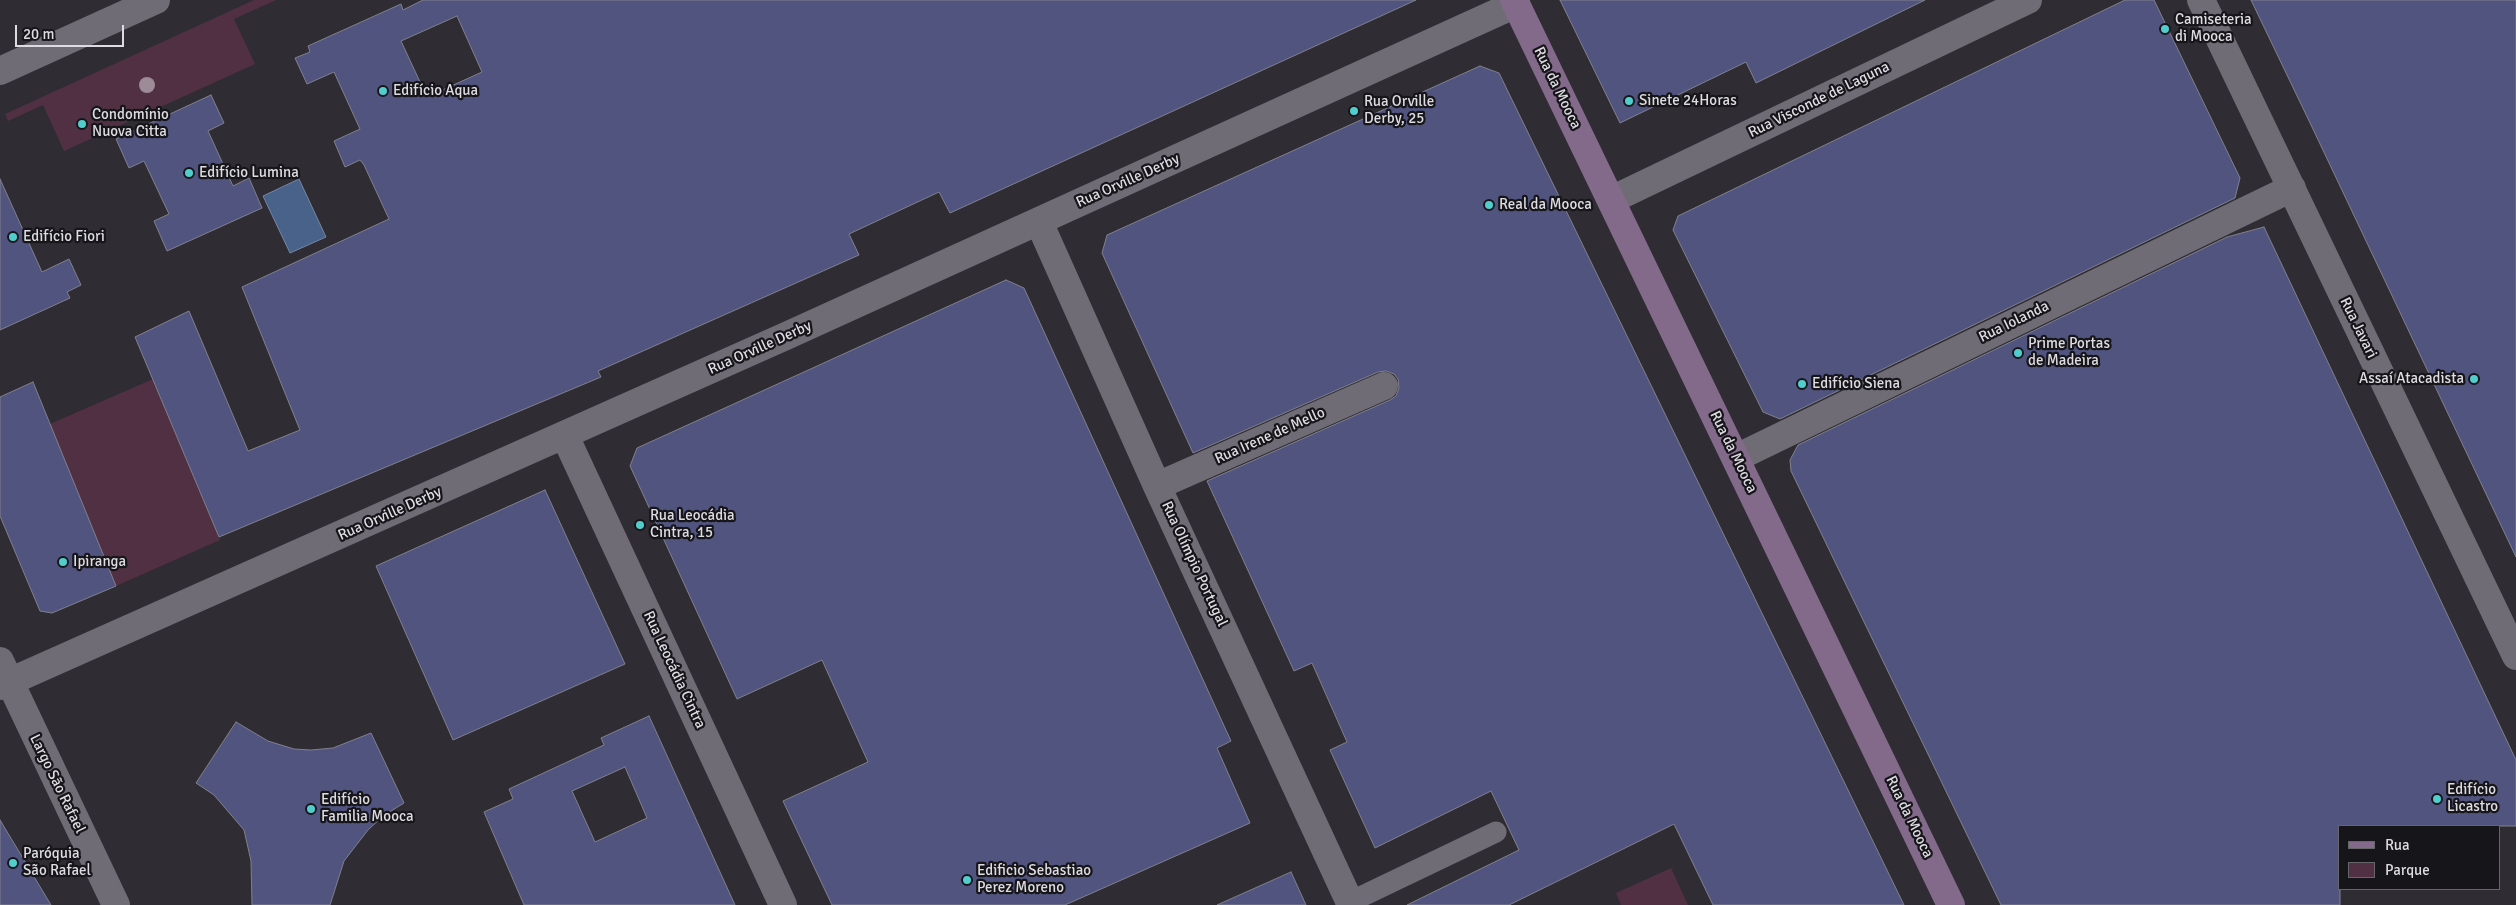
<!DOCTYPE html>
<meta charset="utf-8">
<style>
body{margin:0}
#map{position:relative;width:2516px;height:905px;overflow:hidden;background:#2f2c34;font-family:Signika,sans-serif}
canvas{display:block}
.legend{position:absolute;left:2338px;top:825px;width:162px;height:65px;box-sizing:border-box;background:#161519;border:1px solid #666569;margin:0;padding:6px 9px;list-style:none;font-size:15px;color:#dedce2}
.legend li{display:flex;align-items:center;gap:10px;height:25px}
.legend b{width:25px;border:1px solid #666569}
.scale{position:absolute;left:15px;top:25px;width:109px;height:22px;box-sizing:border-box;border:2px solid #dedce2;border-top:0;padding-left:6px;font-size:15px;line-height:18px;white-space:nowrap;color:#dedce2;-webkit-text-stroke:4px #161519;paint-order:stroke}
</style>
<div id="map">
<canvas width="2516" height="905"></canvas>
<ul class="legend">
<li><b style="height:6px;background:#83698a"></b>Rua</li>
<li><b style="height:14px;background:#503042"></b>Parque</li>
</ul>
<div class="scale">20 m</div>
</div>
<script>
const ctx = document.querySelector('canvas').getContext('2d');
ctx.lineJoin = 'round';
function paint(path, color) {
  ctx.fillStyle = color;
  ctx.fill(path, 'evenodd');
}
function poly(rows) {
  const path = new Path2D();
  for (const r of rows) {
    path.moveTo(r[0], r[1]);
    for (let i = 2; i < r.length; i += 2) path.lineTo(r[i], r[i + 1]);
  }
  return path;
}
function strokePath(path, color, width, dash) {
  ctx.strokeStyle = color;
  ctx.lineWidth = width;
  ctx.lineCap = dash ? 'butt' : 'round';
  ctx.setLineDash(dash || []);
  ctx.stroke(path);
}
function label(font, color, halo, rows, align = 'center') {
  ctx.font = font + ' Signika,sans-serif';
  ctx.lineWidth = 4.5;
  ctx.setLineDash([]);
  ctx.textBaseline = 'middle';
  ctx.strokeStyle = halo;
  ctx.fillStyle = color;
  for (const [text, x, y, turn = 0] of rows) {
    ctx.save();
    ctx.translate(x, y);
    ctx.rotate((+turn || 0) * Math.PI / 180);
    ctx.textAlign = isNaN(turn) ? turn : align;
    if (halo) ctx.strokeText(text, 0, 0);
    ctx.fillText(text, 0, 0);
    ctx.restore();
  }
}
const green = poly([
 [254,0,276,0,234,19,255,64,64,151,43,105,8,121,5,114],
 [153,379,220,540,116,586,50,424],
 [1671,868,1688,905,1621,905,1616,893]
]);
const water = poly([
 [299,179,326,237,290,253,263,196,299,179]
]);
const building = poly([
 [423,0,1416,0,950,213,939,192,849,234,859,255,598,371,601,377,219,537,135,337,189,311,248,451,300,430,242,287,389,219,364,165,360,160,345,167,334,141,360,129,334,72,307,84,295,58,310,52,308,46,401,4,403,10,423,0],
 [457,16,482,72,427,97,401,41,457,16],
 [1560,0,1925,0,1756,83,1746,62,1620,123,1560,0],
 [2125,0,2154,0,2240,178,2235,198,1780,419,1763,412,1673,230,1678,216,2125,0],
 [2251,0,2516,0,2516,557,2312,127,2251,0],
 [1480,66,1499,73,1904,905,1713,905,1674,824,1509,905,1407,905,1519,850,1491,791,1375,848,1330,750,1347,742,1312,663,1294,671,1207,481,1390,400,1396,396,1399,388,1398,379,1394,374,1386,371,1378,372,1193,453,1102,253,1107,235,1480,66],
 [211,95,224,123,208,131,233,186,249,178,262,208,167,251,154,221,169,214,144,161,129,168,116,139,211,95],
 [0,179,42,272,69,259,81,285,67,292,70,298,0,330,0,179],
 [2264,227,2516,760,2516,826,2340,826,2340,905,2001,905,1791,471,1790,460,1798,445,2227,237,2264,227],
 [1006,280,1024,288,1231,741,1217,748,1250,823,1065,905,832,905,783,801,868,762,822,660,737,699,630,466,637,448,648,443,1006,280],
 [33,382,116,586,52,613,40,611,0,516,0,397,33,382],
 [545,490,625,664,453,740,376,566,545,490],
 [649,716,735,905,524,905,484,812,513,799,509,789,604,745,601,738,649,716],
 [625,767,647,818,595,842,572,791,625,767],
 [236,722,268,741,294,749,311,750,333,748,371,733,404,803,383,816,368,830,344,861,330,905,252,905,251,861,244,830,214,795,196,783,236,722],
 [0,820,51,905,0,905,0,820],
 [1291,872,1306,905,1217,905,1291,872]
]);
const lane = poly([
 [1350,902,1496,832]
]);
const street = poly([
 [2201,0,2516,656],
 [0,71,156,0],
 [1611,200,2028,0],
 [1039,222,1157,486,1351,905],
 [565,436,783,905],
 [1736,458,2292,188],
 [1157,486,1384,386],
 [0,661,116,905],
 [0,686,786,336,1516,4]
]);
const secondary = poly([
 [1514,0,1951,905]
]);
const trees = [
 [147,85]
];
const markers = [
 [2165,29,5,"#52cdce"],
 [383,91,5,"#52cdce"],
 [1629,101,5,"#52cdce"],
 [1354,111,5,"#52cdce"],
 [82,124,5,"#52cdce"],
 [189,173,5,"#52cdce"],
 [1489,205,5,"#52cdce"],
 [13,237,5,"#52cdce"],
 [2018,353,5,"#52cdce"],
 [2474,379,5,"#52cdce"],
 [1802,384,5,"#52cdce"],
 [640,525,5,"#52cdce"],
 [63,562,5,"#52cdce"],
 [2437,799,5,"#52cdce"],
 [311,809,5,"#52cdce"],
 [13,863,5,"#52cdce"],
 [967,880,5,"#52cdce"]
];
const poiNames = [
 ["Camiseteria",2175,20],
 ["di Mooca",2175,37],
 ["Edifício Aqua",393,91],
 ["Sinete 24Horas",1639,101],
 ["Rua Orville",1364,102],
 ["Derby, 25",1364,119],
 ["Condomínio",92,115],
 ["Nuova Citta",92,132],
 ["Edifício Lumina",199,173],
 ["Real da Mooca",1499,205],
 ["Edifício Fiori",23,237],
 ["Prime Portas",2028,344],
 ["de Madeira",2028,361],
 ["Assaí Atacadista",2464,379,"right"],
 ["Edifício Siena",1812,384],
 ["Rua Leocádia",650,516],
 ["Cintra, 15",650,533],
 ["Ipiranga",73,562],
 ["Edifício",2447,790],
 ["Licastro",2447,807],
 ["Edifício",321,800],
 ["Familia Mooca",321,817],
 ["Paróquia",23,854],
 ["São Rafael",23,871],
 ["Edificio Sebastiao",977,871],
 ["Perez Moreno",977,888]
];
const streetNames = [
 ["Rua da Mooca",1557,88,64],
 ["Rua Visconde de Laguna",1819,100,-26],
 ["Rua Orville Derby",1128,181,-24],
 ["Rua Iolanda",2014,322,-26],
 ["Rua Javari",2358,328,64],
 ["Rua Orville Derby",760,348,-24],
 ["Rua Irene de Mello",1270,436,-24],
 ["Rua da Mooca",1733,452,64],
 ["Rua Orville Derby",390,514,-24],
 ["Rua Olímpio Portugal",1194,564,65],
 ["Rua Leocádia Cintra",674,670,65],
 ["Largo São Rafael",57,784,64],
 ["Rua da Mooca",1909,817,64]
];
paint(green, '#503042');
paint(water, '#49628a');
strokePath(water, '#7687a4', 1);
paint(building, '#525480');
strokePath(building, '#80818c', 1);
strokePath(lane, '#6f6c76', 21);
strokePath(street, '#6f6c76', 28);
strokePath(secondary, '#83698a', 28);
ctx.fillStyle = '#9d8b97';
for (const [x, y] of trees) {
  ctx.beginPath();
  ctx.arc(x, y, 8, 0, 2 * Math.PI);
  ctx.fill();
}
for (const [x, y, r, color] of markers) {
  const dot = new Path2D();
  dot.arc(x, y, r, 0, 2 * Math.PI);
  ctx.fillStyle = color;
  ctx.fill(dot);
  strokePath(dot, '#161519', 2);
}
label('15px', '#dedce2', '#161519', poiNames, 'left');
label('15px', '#dedce2', '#161519', streetNames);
</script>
